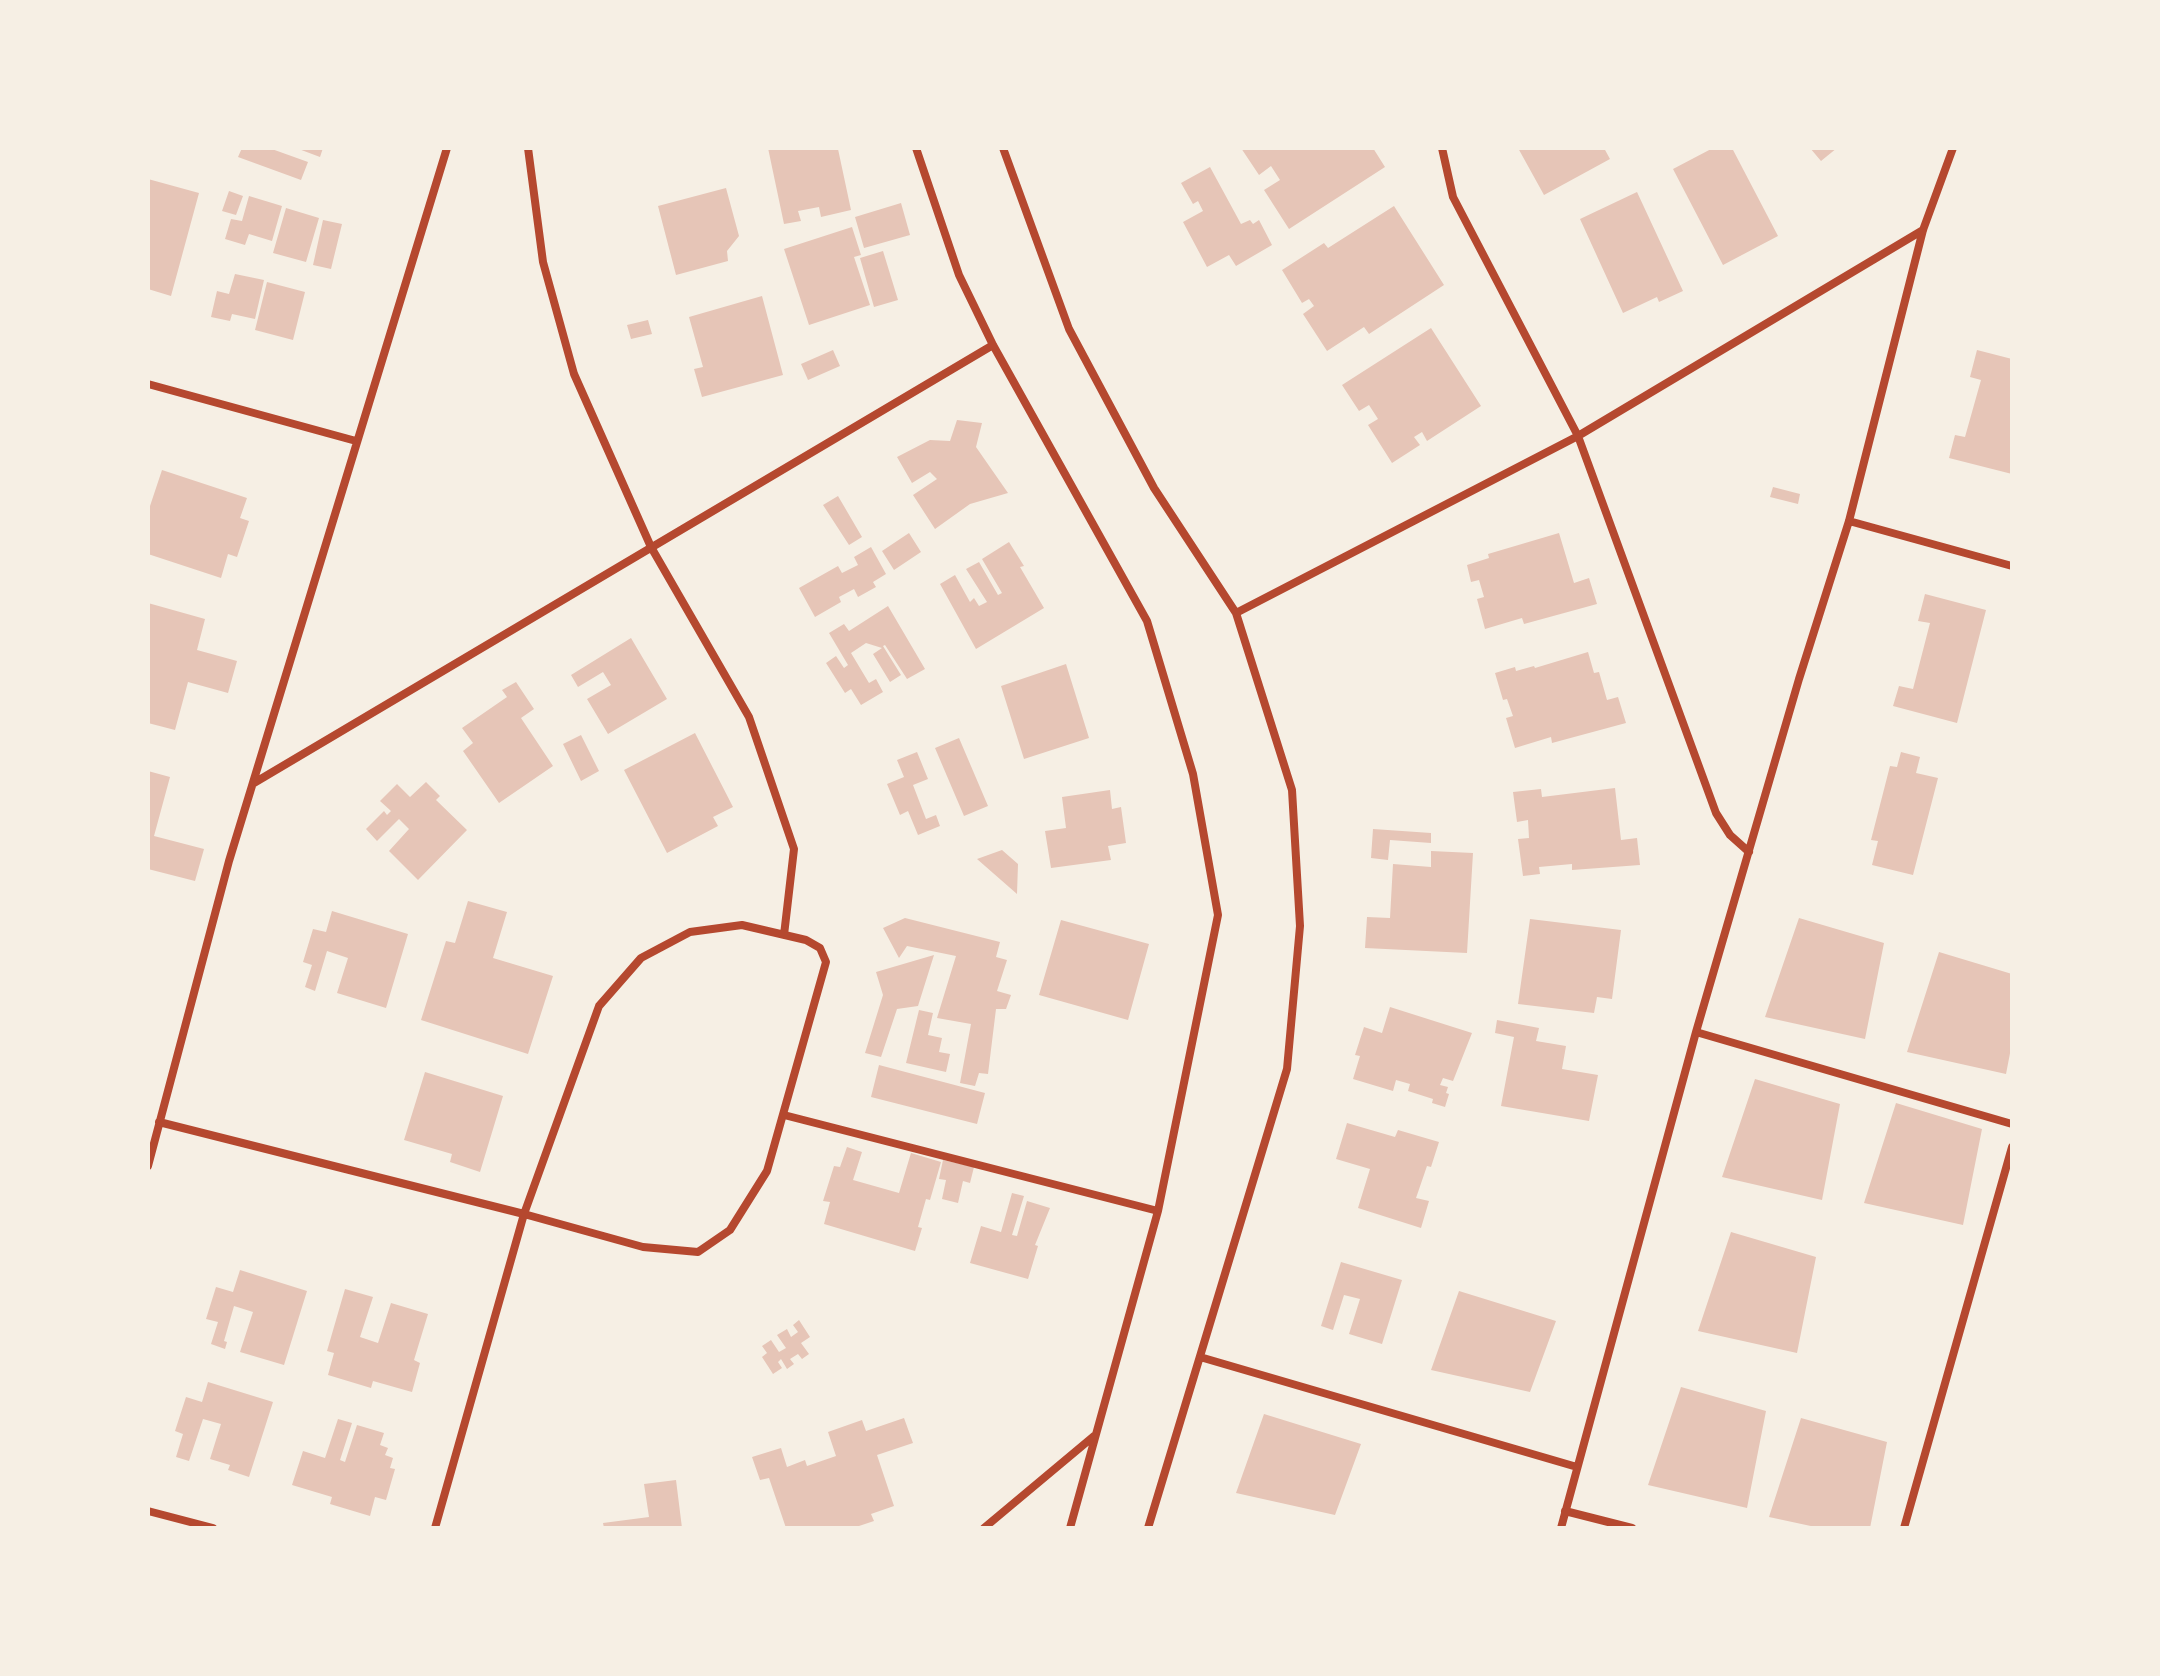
<!DOCTYPE html>
<style>
body{margin:0}
#map{position:relative;width:2160px;height:1676px;overflow:hidden;background:#f6efe4;font-family:Roboto,sans-serif}
canvas{display:block}
.frame{position:absolute;inset:0;border:150px solid #f6efe4;pointer-events:none}
</style>
<div id="map">
<canvas width="2160" height="1676"></canvas>
<div class="frame"></div>
</div>
<script>
const ctx = document.querySelector('canvas').getContext('2d');
ctx.lineJoin = 'round';
function paint(path, color) {
  ctx.fillStyle = color;
  ctx.fill(path, 'evenodd');
}
function poly(rows) {
  const path = new Path2D();
  for (const r of rows) {
    path.moveTo(r[0], r[1]);
    for (let i = 2; i < r.length; i += 2) path.lineTo(r[i], r[i + 1]);
  }
  return path;
}
function strokePath(path, color, width, dash) {
  ctx.strokeStyle = color;
  ctx.lineWidth = width;
  ctx.lineCap = dash ? 'butt' : 'round';
  ctx.setLineDash(dash || []);
  ctx.stroke(path);
}
const building = poly([
 [242,148,269,148,308,162,301,180,238,157],
 [296,148,323,148,320,157],
 [768,148,838,149,851,210,821,217,819,207,798,211,801,221,784,224],
 [1241,148,1373,148,1385,167,1289,229,1264,190,1280,180,1271,166,1259,175],
 [1518,148,1604,148,1610,159,1544,195],
 [1713,148,1732,148,1778,236,1723,265,1673,169],
 [1810,148,1837,148,1821,161],
 [1210,167,1241,224,1250,220,1253,224,1259,220,1272,245,1236,266,1229,255,1207,267,1183,222,1203,211,1198,201,1193,204,1181,183],
 [148,179,199,193,171,296,148,289],
 [726,188,739,236,727,251,728,261,676,275,658,206],
 [229,191,243,196,236,215,222,211],
 [1637,192,1683,291,1659,302,1657,297,1623,313,1580,219],
 [249,196,282,206,272,241,249,234,245,245,225,239,231,219,242,221],
 [901,203,910,235,864,248,855,217],
 [1394,206,1444,285,1369,334,1364,327,1327,351,1303,314,1314,306,1309,299,1302,303,1282,270,1324,243,1328,248],
 [286,208,319,218,306,262,273,253],
 [323,220,342,224,331,269,313,265],
 [852,227,861,255,854,257,870,305,809,325,784,249],
 [883,251,898,300,874,307,860,258],
 [235,274,264,280,255,319,232,314,230,321,211,317,217,291,229,294],
 [267,282,305,292,293,340,255,330],
 [762,296,783,375,702,397,694,369,703,367,689,317],
 [648,320,652,334,631,339,627,325],
 [1431,328,1481,406,1427,441,1422,432,1414,437,1420,445,1392,463,1368,425,1378,419,1369,405,1359,411,1342,385],
 [833,350,840,366,808,380,801,364],
 [1977,350,2012,359,2012,474,1949,458,1955,435,1965,437,1981,380,1970,377],
 [957,420,982,423,976,447,1008,493,970,504,935,529,913,495,937,479,930,472,912,483,897,457,930,440,950,441],
 [162,470,247,498,240,518,249,521,237,557,228,554,221,578,148,554,148,512],
 [1773,487,1800,494,1798,504,1770,497],
 [838,496,862,537,849,545,823,505],
 [909,533,921,552,894,570,882,551],
 [1559,533,1574,583,1589,578,1597,604,1524,624,1522,618,1485,629,1477,599,1484,597,1479,580,1471,582,1467,565,1489,558,1488,554],
 [1009,542,1024,566,1020,567,1044,608,976,649,940,584,955,575,970,602,974,598,979,606,987,602,966,569,979,562,998,595,1002,593,982,559],
 [871,547,886,574,873,582,876,587,858,597,854,589,839,597,841,602,815,617,799,588,838,566,842,573,858,565,854,557],
 [1925,594,1986,610,1957,723,1893,706,1899,686,1913,689,1930,623,1918,621],
 [148,603,205,619,197,650,237,661,228,693,188,682,175,730,148,723],
 [888,606,925,669,907,679,885,645,883,646,901,675,890,682,873,654,882,648,866,643,851,653,869,683,876,679,883,692,861,705,851,689,845,693,826,663,836,656,844,668,848,665,829,633,844,624,849,631],
 [631,638,667,699,608,734,587,699,611,685,603,672,578,687,571,675],
 [1588,652,1594,673,1599,672,1607,700,1618,697,1626,723,1552,743,1551,737,1515,748,1506,718,1513,716,1507,699,1503,700,1495,673,1515,667,1516,671,1534,666,1535,668],
 [1066,664,1089,738,1024,759,1001,686],
 [516,682,534,709,521,718,553,766,499,803,463,751,473,743,462,728,507,697,502,690],
 [695,733,733,807,713,817,718,826,667,853,624,770],
 [581,735,599,771,581,781,563,744],
 [959,738,988,806,964,816,935,748],
 [917,752,928,779,913,785,926,819,936,815,940,826,918,835,908,811,900,815,887,784,904,777,897,760],
 [1901,752,1920,757,1916,773,1938,778,1913,875,1872,865,1878,841,1871,840,1890,766,1897,767],
 [148,771,170,777,154,836,204,849,195,881,148,869],
 [426,782,440,796,436,800,467,830,418,880,389,851,409,829,399,819,377,841,366,829,384,811,387,815,391,811,380,801,397,784,410,797],
 [1615,788,1621,840,1637,838,1640,865,1572,870,1572,864,1539,867,1540,874,1523,876,1518,839,1529,838,1528,820,1517,822,1513,792,1541,789,1542,797],
 [1110,790,1112,809,1121,807,1126,843,1108,846,1111,860,1051,868,1045,831,1066,828,1062,797],
 [1373,829,1431,833,1431,843,1390,840,1388,860,1371,858],
 [1002,850,1018,864,1017,894,977,859],
 [1431,851,1473,853,1467,953,1365,948,1367,917,1390,918,1393,864,1431,867],
 [468,901,507,912,493,958,553,976,528,1054,421,1020,446,941,455,943],
 [332,911,408,934,386,1008,337,993,348,958,327,951,315,991,305,987,312,965,303,962,313,929,326,932],
 [905,918,1000,942,996,957,1007,960,997,991,1011,995,1006,1009,996,1009,988,1074,979,1073,975,1086,960,1083,971,1024,937,1018,956,956,907,946,899,958,883,928],
 [1799,918,1884,943,1865,1039,1765,1017],
 [1530,919,1621,930,1612,999,1597,997,1594,1013,1518,1004],
 [1061,920,1149,944,1128,1020,1039,995],
 [1939,952,2012,974,2012,1043,2006,1074,1907,1052],
 [934,955,918,1006,897,1009,881,1057,865,1053,883,995,876,972],
 [1390,1007,1472,1033,1453,1081,1443,1078,1440,1085,1448,1087,1446,1093,1449,1094,1445,1107,1432,1103,1433,1099,1408,1091,1410,1084,1396,1080,1393,1091,1353,1079,1360,1056,1355,1055,1364,1027,1382,1033],
 [919,1010,933,1013,928,1035,942,1038,939,1052,950,1054,946,1072,906,1063],
 [1497,1020,1539,1028,1536,1041,1566,1046,1562,1069,1598,1075,1589,1121,1501,1106,1514,1037,1495,1033],
 [879,1065,985,1093,977,1124,871,1097],
 [425,1072,503,1096,480,1172,450,1162,452,1154,404,1140],
 [1755,1079,1840,1104,1822,1200,1722,1177],
 [1896,1103,1982,1129,1963,1225,1864,1203],
 [1347,1123,1395,1137,1398,1130,1439,1142,1431,1167,1427,1166,1416,1198,1429,1201,1421,1228,1358,1208,1370,1169,1336,1159],
 [847,1147,862,1152,853,1180,899,1193,911,1153,941,1162,930,1200,926,1199,918,1227,922,1228,915,1251,824,1224,830,1202,823,1201,834,1166,840,1167],
 [943,1160,974,1167,970,1183,963,1181,958,1203,942,1199,946,1180,939,1179],
 [1012,1193,1024,1196,1012,1235,1017,1236,1027,1201,1050,1208,1035,1245,1038,1246,1028,1279,970,1263,981,1226,1001,1232],
 [1731,1232,1816,1257,1797,1353,1698,1331],
 [1341,1262,1402,1280,1382,1344,1349,1334,1360,1299,1344,1295,1333,1330,1321,1326],
 [240,1270,307,1291,284,1365,240,1352,253,1312,234,1306,224,1341,227,1342,225,1349,211,1344,218,1322,206,1319,216,1287,233,1292],
 [345,1289,373,1297,360,1337,378,1343,391,1303,428,1314,414,1360,420,1363,412,1392,373,1381,371,1388,328,1375,334,1353,327,1351],
 [1459,1291,1556,1321,1530,1392,1431,1370],
 [799,1320,810,1337,801,1343,809,1354,802,1359,798,1354,790,1359,794,1364,787,1369,781,1359,778,1362,782,1368,773,1374,762,1357,767,1353,762,1346,771,1340,779,1352,786,1348,777,1335,787,1329,791,1337,798,1332,793,1325],
 [208,1382,273,1402,249,1477,228,1470,230,1465,210,1459,221,1424,203,1419,189,1461,176,1457,183,1434,175,1431,186,1397,202,1402],
 [1681,1387,1766,1411,1747,1508,1648,1485],
 [1264,1414,1361,1444,1335,1515,1236,1493],
 [904,1418,913,1443,877,1455,894,1506,871,1514,874,1521,853,1528,786,1528,769,1478,760,1480,752,1457,781,1448,787,1467,805,1460,807,1466,836,1456,828,1432,862,1420,866,1431],
 [1801,1418,1887,1442,1870,1528,1820,1528,1769,1517],
 [338,1419,352,1423,340,1460,345,1462,357,1425,384,1433,380,1445,388,1448,385,1455,393,1458,390,1468,395,1469,386,1500,375,1497,370,1516,330,1504,332,1497,292,1485,303,1451,325,1458],
 [676,1480,682,1528,604,1528,603,1523,649,1517,644,1484]
]);
const minor = poly([
 [528,148,543,262,574,374,651,547,749,717,794,849,784,935],
 [916,148,959,275,993,345,1147,621,1193,774,1218,915,1158,1211,1070,1528],
 [1003,148,1069,329,1154,488,1236,613,1292,790,1300,926,1287,1069,1148,1528],
 [1442,148,1453,197,1578,436,1716,813,1730,835,1749,852],
 [148,384,356,441],
 [1849,521,2012,566],
 [1236,613,1578,436,1923,230],
 [254,783,993,345],
 [1696,1032,2012,1124],
 [784,1115,1158,1211],
 [159,1122,524,1214,643,1247,698,1252,730,1230,767,1171,826,962,820,948,806,940,742,925,690,932,641,958,599,1006,524,1214,435,1528],
 [148,1166,229,861,447,148],
 [1200,1357,1577,1467],
 [148,1511,213,1528],
 [1565,1511,1632,1528],
 [984,1528,1094,1436],
 [1561,1528,1696,1032,1799,679,1849,521,1923,230,1953,148],
 [1904,1528,2012,1147]
]);
paint(building, '#e6c5b7');
strokePath(minor, '#b5482f', 8);
</script>
